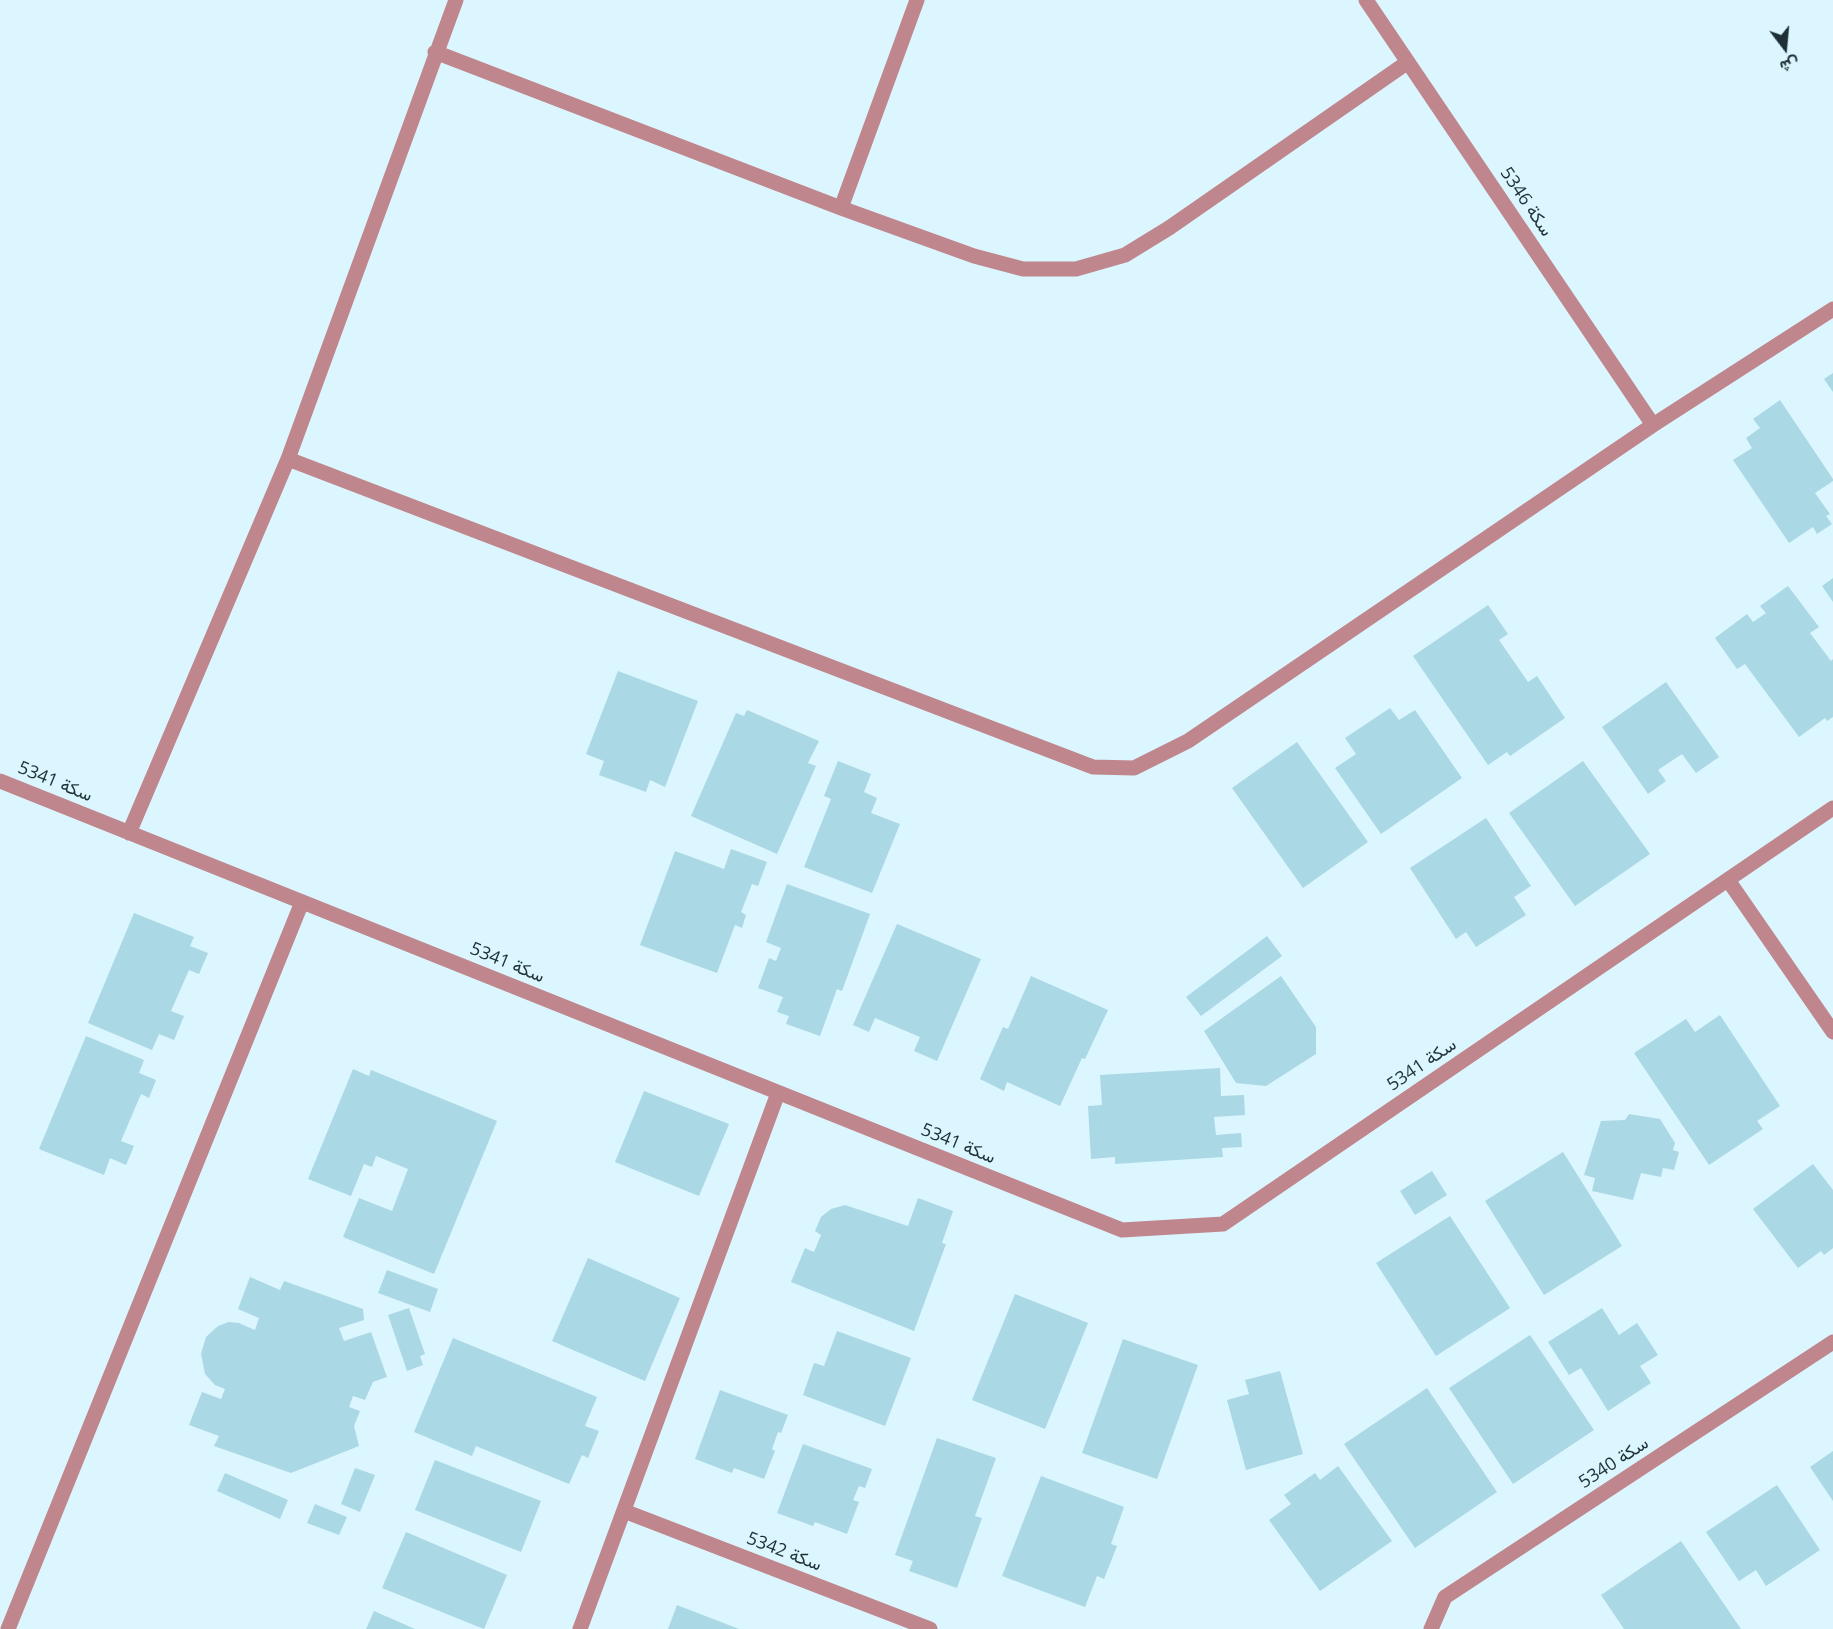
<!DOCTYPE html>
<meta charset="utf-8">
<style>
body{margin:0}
#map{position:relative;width:1833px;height:1629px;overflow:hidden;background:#dbf6fe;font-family:"Open Sans",Vazirmatn,sans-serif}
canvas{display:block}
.north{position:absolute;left:1755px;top:18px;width:60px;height:60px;-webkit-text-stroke:4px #dbf6fe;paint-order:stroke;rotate:164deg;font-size:16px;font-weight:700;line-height:24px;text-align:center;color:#1e3035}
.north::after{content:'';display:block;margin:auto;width:21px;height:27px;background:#1e3035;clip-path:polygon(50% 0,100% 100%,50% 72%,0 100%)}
</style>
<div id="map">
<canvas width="1833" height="1629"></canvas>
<div class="north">ش</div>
</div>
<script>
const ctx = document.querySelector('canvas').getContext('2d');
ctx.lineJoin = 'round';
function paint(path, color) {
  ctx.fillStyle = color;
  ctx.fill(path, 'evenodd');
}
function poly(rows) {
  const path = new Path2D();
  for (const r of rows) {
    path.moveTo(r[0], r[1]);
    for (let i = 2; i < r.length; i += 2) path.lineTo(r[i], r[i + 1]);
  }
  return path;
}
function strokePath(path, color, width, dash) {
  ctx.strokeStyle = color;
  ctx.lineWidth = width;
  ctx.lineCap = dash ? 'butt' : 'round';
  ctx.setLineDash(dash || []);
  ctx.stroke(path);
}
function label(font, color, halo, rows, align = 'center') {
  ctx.font = font + ' "Open Sans",Vazirmatn,sans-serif';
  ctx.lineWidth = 6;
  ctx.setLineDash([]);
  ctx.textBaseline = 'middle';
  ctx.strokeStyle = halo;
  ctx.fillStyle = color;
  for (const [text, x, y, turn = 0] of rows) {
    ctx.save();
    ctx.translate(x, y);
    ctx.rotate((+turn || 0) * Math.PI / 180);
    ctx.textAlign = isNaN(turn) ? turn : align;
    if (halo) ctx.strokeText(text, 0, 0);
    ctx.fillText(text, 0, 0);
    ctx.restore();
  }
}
const building = poly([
 [1833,373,1833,392,1824,379],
 [1780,400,1833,479,1833,481,1815,493,1830,514,1826,516,1832,524,1817,534,1813,527,1789,543,1733,460,1752,448,1746,438,1760,428,1753,419],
 [1833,578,1833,602,1822,586],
 [1788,586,1819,627,1810,633,1831,661,1833,659,1833,717,1827,721,1825,718,1799,737,1745,664,1737,669,1715,638,1747,614,1753,622,1766,613,1760,606],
 [1488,605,1508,634,1499,640,1528,682,1537,676,1565,718,1510,756,1507,752,1488,765,1413,656],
 [618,671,698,701,665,787,650,780,646,792,599,775,604,761,586,754],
 [1666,682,1719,757,1696,773,1682,754,1658,770,1666,781,1648,794,1602,727],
 [1390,708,1399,720,1415,710,1462,778,1381,834,1335,768,1356,754,1345,738],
 [747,710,819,741,808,763,816,766,777,854,691,816,736,713,744,716],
 [1297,742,1368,842,1303,888,1232,788],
 [838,761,871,774,864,792,877,798,871,813,900,824,872,893,804,867,831,799,824,796],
 [1583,761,1650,854,1575,906,1509,813],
 [1486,818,1531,886,1514,897,1526,915,1476,947,1466,932,1456,939,1410,868],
 [731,849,767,862,758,886,752,884,741,912,746,915,742,928,735,925,717,973,640,945,675,851,724,869],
 [787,884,870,914,842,991,837,989,820,1036,786,1024,789,1016,777,1012,783,997,758,988,769,958,776,961,781,948,766,942],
 [134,913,194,937,190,946,208,953,199,974,189,970,171,1011,184,1016,174,1040,159,1034,152,1050,88,1023],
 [897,924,981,959,937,1061,914,1051,920,1037,875,1018,869,1032,853,1025],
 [1267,936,1282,956,1201,1016,1186,997],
 [1031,976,1108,1010,1085,1059,1082,1058,1060,1106,1007,1082,1004,1091,980,1079,1003,1027,1008,1029],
 [1281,976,1316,1027,1316,1054,1266,1086,1236,1083,1204,1031],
 [1720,1015,1780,1106,1757,1121,1763,1129,1709,1165,1634,1053,1686,1019,1695,1032],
 [86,1036,144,1060,139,1073,156,1080,149,1098,141,1094,121,1141,134,1146,126,1165,110,1158,104,1175,39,1149],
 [1220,1068,1221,1096,1244,1095,1245,1115,1214,1117,1216,1135,1241,1133,1242,1147,1222,1148,1223,1157,1115,1164,1115,1157,1091,1159,1088,1106,1102,1105,1100,1075],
 [353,1069,369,1076,371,1070,497,1121,434,1274,343,1237,359,1198,392,1211,408,1169,376,1156,372,1167,364,1164,351,1196,308,1179],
 [644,1091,729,1124,699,1196,615,1162],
 [1629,1114,1660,1119,1675,1143,1673,1150,1679,1152,1674,1170,1663,1168,1661,1177,1641,1173,1633,1200,1592,1191,1595,1178,1584,1175,1601,1121,1625,1120],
 [1563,1152,1622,1246,1544,1295,1485,1201],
 [1813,1164,1833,1190,1833,1248,1824,1255,1821,1251,1798,1268,1753,1209],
 [1432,1171,1447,1195,1415,1215,1400,1191],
 [918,1198,953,1211,942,1243,946,1244,914,1331,791,1282,805,1248,814,1252,821,1235,815,1231,821,1217,831,1209,845,1205,908,1226],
 [1450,1216,1510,1308,1436,1356,1376,1263],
 [588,1258,680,1298,645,1381,552,1341],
 [387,1270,438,1289,430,1312,378,1293],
 [250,1277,280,1290,284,1281,363,1309,364,1320,339,1328,344,1341,371,1332,387,1377,373,1382,365,1400,353,1396,349,1407,360,1411,354,1426,359,1446,291,1473,214,1446,219,1436,189,1425,202,1392,221,1399,225,1389,215,1385,205,1374,201,1354,206,1337,218,1326,229,1322,239,1323,255,1330,259,1318,238,1309],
 [1015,1294,1088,1323,1045,1429,972,1400],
 [409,1308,425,1354,420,1356,423,1365,407,1371,388,1315],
 [1602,1308,1619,1335,1637,1323,1658,1355,1640,1366,1651,1383,1608,1411,1581,1368,1569,1375,1548,1342],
 [837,1331,911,1358,885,1426,803,1395,814,1363,824,1366],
 [1530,1335,1594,1430,1513,1484,1449,1388],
 [453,1338,597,1397,585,1426,599,1431,588,1458,582,1455,569,1484,476,1446,472,1456,414,1432],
 [1123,1339,1198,1365,1157,1479,1082,1453],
 [1280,1371,1303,1454,1246,1470,1227,1400,1249,1394,1245,1380],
 [1427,1388,1497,1492,1415,1548,1344,1444],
 [720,1390,788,1415,781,1433,778,1432,772,1449,775,1451,764,1479,734,1468,732,1473,695,1459],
 [937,1438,996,1458,975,1516,982,1518,957,1588,909,1571,913,1561,895,1555],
 [803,1444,872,1469,865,1488,859,1486,853,1500,859,1502,847,1534,815,1522,813,1526,777,1513],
 [1833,1451,1833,1501,1810,1467],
 [435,1460,541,1501,521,1552,415,1510],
 [1338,1466,1392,1541,1320,1591,1269,1520,1291,1504,1284,1495,1315,1473,1320,1480],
 [355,1468,375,1475,360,1512,341,1504],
 [225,1473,288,1500,280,1519,217,1491],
 [1041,1476,1124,1507,1111,1544,1117,1546,1104,1579,1097,1576,1085,1607,1002,1576],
 [1777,1485,1820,1550,1766,1586,1756,1570,1739,1581,1706,1532],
 [315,1504,347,1517,339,1535,307,1523],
 [406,1532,507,1575,484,1629,382,1588],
 [1681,1541,1741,1629,1624,1629,1601,1595],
 [677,1605,739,1629,668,1629],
 [374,1611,415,1629,366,1629]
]);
const minor = poly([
 [1366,0,1653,425],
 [435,52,841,208,974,256,1023,269,1076,269,1125,255,1169,228,1408,62],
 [841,208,917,0],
 [288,459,1093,767,1134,768,1188,741,1653,425,1833,309],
 [0,781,1122,1230,1223,1224,1833,808],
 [129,833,288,459,456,0],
 [1728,880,1833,1032],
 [624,1511,930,1629],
 [8,1629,302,902],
 [580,1629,778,1093],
 [1431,1629,1445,1597,1833,1342]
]);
const streetNames = [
 ["سكة 5346",1526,202,56],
 ["سكة 5341",55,782,22],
 ["سكة 5341",507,963,22],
 ["سكة 5341",1422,1065,-34],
 ["سكة 5341",958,1144,22],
 ["سكة 5340",1614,1463,-33],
 ["سكة 5342",784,1552,21]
];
paint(building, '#abd8e5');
strokePath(minor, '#c0868d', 15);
label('18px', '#1e3035', '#dbf6fe', streetNames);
</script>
